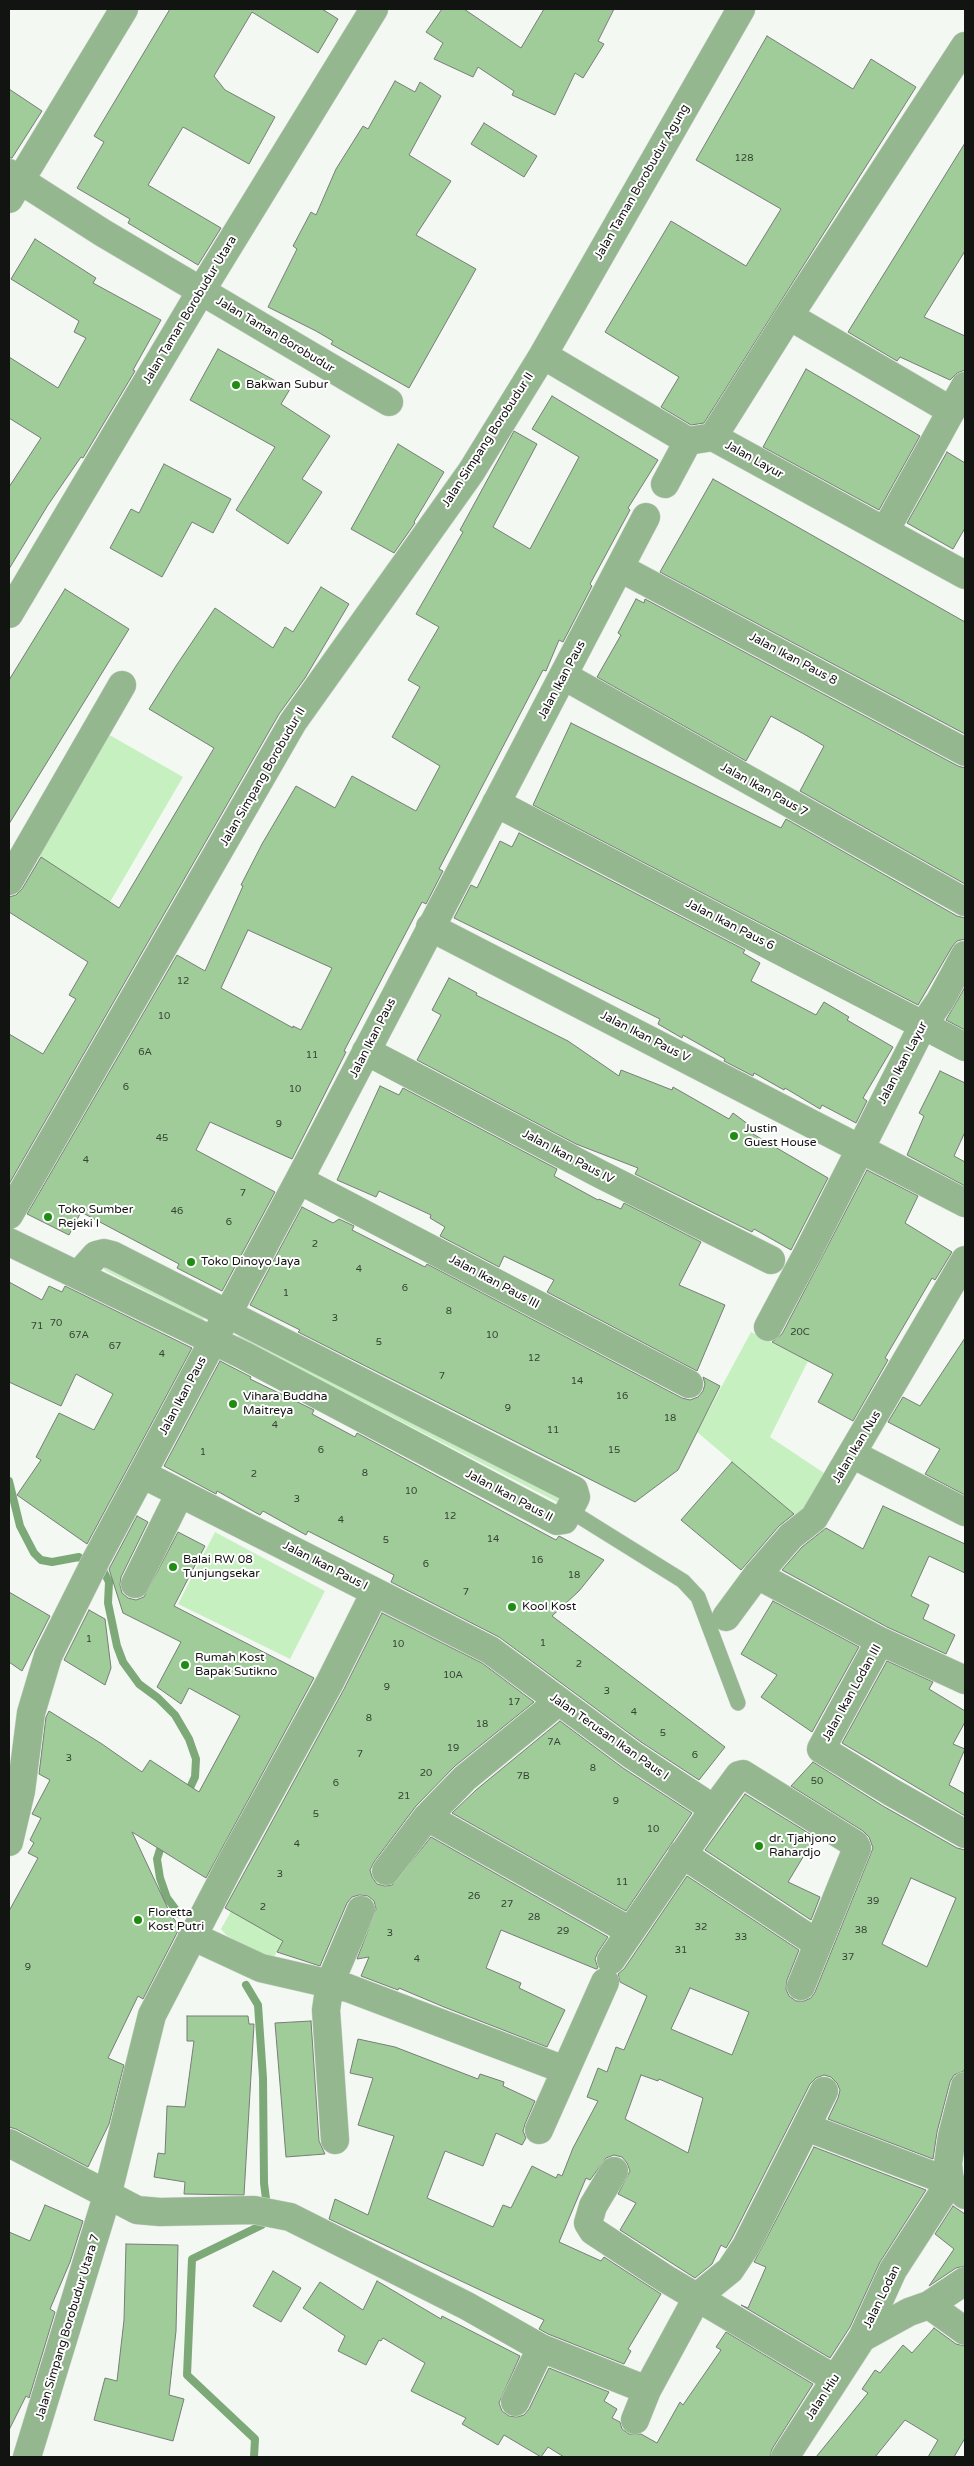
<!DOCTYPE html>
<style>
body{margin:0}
#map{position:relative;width:974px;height:2466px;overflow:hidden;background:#f3f9f2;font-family:"Varela Round",sans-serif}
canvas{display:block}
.frame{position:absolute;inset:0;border:10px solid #121411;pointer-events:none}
</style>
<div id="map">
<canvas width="974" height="2466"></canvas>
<div class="frame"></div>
</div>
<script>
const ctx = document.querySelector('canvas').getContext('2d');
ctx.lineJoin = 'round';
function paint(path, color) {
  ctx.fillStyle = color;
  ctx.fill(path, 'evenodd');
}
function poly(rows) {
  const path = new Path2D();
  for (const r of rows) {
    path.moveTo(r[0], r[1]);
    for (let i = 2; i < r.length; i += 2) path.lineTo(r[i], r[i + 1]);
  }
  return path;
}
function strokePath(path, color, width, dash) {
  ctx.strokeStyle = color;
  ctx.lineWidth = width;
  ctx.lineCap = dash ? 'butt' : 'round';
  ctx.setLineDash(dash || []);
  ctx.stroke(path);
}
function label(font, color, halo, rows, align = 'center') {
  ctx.font = font + ' "Varela Round",sans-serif';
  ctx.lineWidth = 4;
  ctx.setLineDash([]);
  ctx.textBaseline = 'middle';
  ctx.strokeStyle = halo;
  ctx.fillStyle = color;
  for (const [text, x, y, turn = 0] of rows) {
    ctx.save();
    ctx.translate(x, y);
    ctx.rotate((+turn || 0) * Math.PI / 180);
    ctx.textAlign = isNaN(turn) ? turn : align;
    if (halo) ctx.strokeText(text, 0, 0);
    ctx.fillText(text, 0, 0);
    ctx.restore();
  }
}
const green = poly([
 [106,733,183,777,110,902,35,853],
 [105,1265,205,1317,203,1320,106,1271,103,1268],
 [751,1332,808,1361,770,1437,827,1475,807,1510,795,1515,697,1432],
 [240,1333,562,1498,559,1503,241,1339,238,1336],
 [215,1532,325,1591,290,1659,178,1604],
 [231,1911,283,1941,271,1962,226,1935,221,1929]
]);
const stream = poly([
 [9,1481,20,1526,34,1553,41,1560,52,1562,79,1557,88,1563],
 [99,1568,103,1570,109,1582,108,1603,117,1646,123,1662,139,1684,158,1698,175,1715,189,1739,196,1759,195,1777,187,1794],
 [163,1840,157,1859,160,1878,167,1898,179,1914],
 [246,1985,258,2005,263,2078,264,2183,267,2207],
 [254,2457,255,2439,187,2375,192,2259,262,2225,264,2218]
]);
const building = poly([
 [170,9,322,9,338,19,318,53,252,12,214,76,225,90,275,117,249,164,183,127,148,185,221,228,198,265,128,223,130,219,77,188,104,142,94,136,170,9],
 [442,9,464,9,521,48,544,9,614,9,598,41,604,44,583,78,575,73,555,115,512,95,514,91,478,67,473,77,434,59,443,43,426,32,442,9],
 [767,36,853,89,871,59,916,87,704,423,691,425,661,407,679,377,605,332,671,221,746,266,781,209,696,160,767,36],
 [395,81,415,92,420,82,441,96,409,155,451,181,416,235,476,269,409,388,331,344,333,341,316,331,268,307,297,249,293,246,311,212,316,215,336,169,363,126,368,129,395,81],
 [9,89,42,111,12,158,9,158,9,89],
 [484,123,537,156,524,177,471,144,484,123],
 [965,143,965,251,924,317,965,336,965,370,957,373,950,380,900,357,897,361,848,332,965,143],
 [35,239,96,278,93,283,161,320,133,370,135,371,83,458,81,457,48,505,9,569,9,487,41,438,9,418,9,357,58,388,86,338,74,332,79,321,11,279,35,239],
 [218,349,290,389,281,404,330,436,302,479,322,492,288,544,236,510,275,447,190,400,218,349],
 [806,369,920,436,879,510,763,447,806,369],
 [552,396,658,460,628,508,630,510,590,584,592,586,563,642,559,640,546,671,543,670,439,869,443,871,426,904,422,902,344,1051,346,1052,292,1159,210,1122,196,1150,275,1192,222,1291,177,1268,179,1264,81,1212,69,1235,27,1214,177,955,205,971,243,886,241,885,262,844,296,786,335,808,352,776,416,811,440,766,392,737,420,687,408,680,439,627,416,614,463,532,460,530,514,431,537,444,493,527,530,549,579,457,532,429,552,396],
 [248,930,332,968,301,1030,293,1026,293,1028,221,988,248,930],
 [398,444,444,472,414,522,415,523,394,553,351,529,398,444],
 [947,452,965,463,965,528,953,549,907,523,947,452],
 [164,464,231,499,213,533,192,522,162,577,110,548,131,509,139,513,164,464],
 [713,479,965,622,965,734,660,572,713,479],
 [321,587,349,604,305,678,279,714,9,1184,9,1034,43,1054,76,999,69,995,88,962,9,912,9,897,16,895,22,889,41,857,119,908,214,748,149,709,176,666,215,608,273,648,285,627,293,632,321,587],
 [65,589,129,629,9,824,9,680,65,589],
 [636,599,644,603,645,599,958,766,965,768,965,884,800,791,824,746,804,734,771,716,746,761,597,677,621,635,618,633,636,599],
 [571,723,781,828,786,819,957,916,965,918,965,939,957,941,952,947,918,1005,533,805,571,723],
 [519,833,745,950,743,953,760,963,751,981,816,1015,824,1002,849,1017,847,1020,893,1047,863,1098,867,1101,856,1123,822,1105,820,1109,785,1088,784,1090,754,1073,753,1076,724,1061,725,1059,683,1035,682,1038,658,1024,660,1019,454,918,471,885,477,888,500,841,512,847,519,833],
 [449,978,477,993,476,995,568,1041,619,1076,621,1070,672,1090,673,1087,729,1119,733,1113,756,1130,753,1134,828,1178,791,1250,754,1229,752,1232,635,1174,638,1168,576,1144,417,1060,441,1015,432,1010,449,978],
 [965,987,965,1030,946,1020,965,987],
 [940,1071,965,1083,965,1132,954,1156,965,1162,965,1186,907,1155,924,1116,919,1113,940,1071],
 [380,1086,399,1095,403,1088,557,1169,554,1176,598,1200,599,1199,621,1209,624,1203,701,1242,679,1285,725,1305,697,1371,547,1292,554,1280,504,1256,499,1267,440,1236,445,1227,430,1218,431,1215,379,1191,376,1197,337,1180,380,1086],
 [867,1170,918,1196,905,1223,952,1252,935,1280,932,1278,885,1358,888,1360,853,1421,818,1402,833,1374,772,1342,782,1334,867,1170],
 [302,1207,333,1223,339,1219,354,1226,352,1230,425,1267,427,1264,682,1398,690,1400,698,1397,703,1391,705,1384,703,1377,720,1386,678,1470,635,1502,298,1332,300,1330,250,1305,302,1207],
 [9,1282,42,1300,49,1286,62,1292,65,1286,192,1348,87,1544,17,1495,41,1460,36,1457,59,1413,94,1430,113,1394,76,1374,61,1406,9,1382,9,1282],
 [965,1338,965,1495,925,1474,940,1449,888,1422,903,1397,920,1406,965,1338],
 [220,1361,251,1377,250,1379,314,1410,312,1414,355,1437,357,1433,556,1540,559,1536,604,1560,579,1591,552,1616,725,1747,699,1780,641,1742,499,1637,391,1582,394,1575,308,1531,306,1535,263,1511,260,1515,217,1491,216,1494,164,1466,220,1361],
 [732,1462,794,1514,779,1526,741,1570,681,1520,732,1462],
 [883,1506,965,1544,965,1573,929,1556,911,1596,929,1605,923,1619,955,1635,946,1654,887,1627,782,1570,802,1547,826,1528,863,1549,883,1506],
 [137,1516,148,1522,121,1577,120,1585,122,1593,128,1598,136,1600,144,1597,178,1532,205,1546,174,1606,314,1678,206,1878,132,1832,171,1915,180,1927,143,1999,138,1996,108,2058,124,2065,109,2124,88,2167,16,2129,9,2127,9,1911,38,1858,28,1853,34,1843,30,1840,41,1818,32,1814,50,1780,39,1774,46,1717,49,1711,102,1744,142,1772,150,1760,199,1792,240,1716,189,1688,181,1704,157,1687,181,1642,123,1613,109,1569,137,1516],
 [9,1592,50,1616,22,1671,9,1662,9,1592],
 [773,1601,859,1647,812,1732,761,1697,777,1675,741,1654,773,1601],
 [89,1610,105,1619,111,1668,105,1685,64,1660,89,1610],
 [382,1613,482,1663,534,1702,455,1766,416,1806,374,1862,370,1870,372,1877,377,1884,385,1886,392,1885,431,1837,608,1937,598,1952,595,1959,598,1968,596,1969,501,1930,486,1968,521,1983,519,1988,565,2010,547,2047,444,2007,399,1988,398,1990,361,1976,369,1957,357,1959,376,1909,374,1901,368,1896,359,1895,352,1897,347,1903,320,1966,277,1952,283,1941,225,1908,344,1689,382,1613],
 [887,1661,933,1682,929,1689,965,1711,965,1722,953,1744,965,1749,949,1785,965,1794,965,1816,842,1743,887,1661],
 [560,1721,623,1768,692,1813,626,1911,452,1813,476,1790,560,1721],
 [813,1762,883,1806,957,1848,965,1850,965,2066,964,2071,954,2075,950,2082,937,2132,933,2159,828,2119,838,2098,840,2090,837,2083,831,2077,824,2075,816,2078,810,2084,732,2238,726,2248,721,2245,712,2264,695,2278,620,2230,636,2203,618,2194,630,2171,627,2163,622,2157,614,2155,606,2158,590,2180,586,2178,559,2242,601,2261,604,2257,661,2294,628,2349,631,2351,624,2364,548,2334,539,2329,544,2320,329,2219,335,2199,368,2215,394,2136,358,2125,373,2078,350,2073,358,2039,395,2047,478,2079,480,2074,504,2082,503,2086,535,2101,525,2124,523,2131,526,2138,522,2145,496,2133,483,2166,445,2151,427,2198,493,2227,503,2205,511,2208,532,2166,556,2178,558,2174,562,2176,573,2148,598,2101,587,2097,598,2068,607,2072,616,2047,624,2050,647,1996,620,1982,618,1974,624,1969,687,1876,799,1950,787,1980,786,1989,789,1996,796,2001,804,2001,811,1998,815,1992,873,1848,869,1837,863,1831,791,1786,813,1762],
 [911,1878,956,1898,927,1967,882,1944,911,1878],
 [690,1988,749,2012,732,2055,671,2029,690,1988],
 [641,2075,658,2081,659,2079,703,2098,688,2153,625,2119,641,2075],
 [745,1794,815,1837,788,1882,820,1897,811,1920,705,1850,745,1794],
 [187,2016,248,2016,249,2024,254,2024,244,2195,184,2194,185,2182,154,2177,158,2153,165,2154,167,2106,185,2107,194,2041,187,2041,187,2016],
 [311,2021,319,2141,325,2154,286,2157,275,2023,311,2021],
 [814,2147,926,2190,880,2262,850,2327,830,2358,741,2305,748,2308,766,2267,754,2262,814,2147],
 [45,2205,83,2221,70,2262,50,2309,55,2312,29,2398,26,2396,9,2430,9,2232,30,2241,45,2205],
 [953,2206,965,2214,965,2266,956,2268,929,2286,954,2249,935,2234,953,2206],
 [126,2244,178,2245,176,2331,169,2395,184,2399,173,2441,94,2420,105,2378,117,2381,124,2320,126,2244],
 [273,2271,301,2288,281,2322,253,2306,273,2271],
 [377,2281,441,2319,442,2316,520,2356,499,2403,502,2411,509,2416,517,2417,524,2415,529,2409,549,2368,609,2392,604,2401,617,2409,612,2418,620,2422,622,2429,629,2434,641,2434,657,2443,680,2402,683,2405,721,2350,716,2347,726,2332,813,2384,772,2449,770,2457,564,2457,548,2447,541,2457,504,2435,498,2445,462,2424,466,2418,411,2391,425,2363,383,2338,381,2341,379,2340,366,2365,338,2351,345,2336,303,2308,320,2282,363,2310,377,2281],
 [934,2328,956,2344,965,2346,965,2438,954,2457,928,2457,938,2440,905,2420,875,2457,816,2457,868,2393,862,2389,875,2370,880,2373,903,2345,912,2353,934,2328]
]);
const service = poly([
 [569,1510,683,1581,698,1597,738,1703]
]);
const minor = poly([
 [9,173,103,233,389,402],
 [9,199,124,9],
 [789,316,950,410],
 [543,355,688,441,713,437,965,575],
 [713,437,789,316,965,46],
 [665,484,688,441],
 [885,531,965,386],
 [620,568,965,752],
 [9,614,201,291,374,9],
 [564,676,965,902],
 [496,803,965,1047],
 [9,881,122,685],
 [430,927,965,1203],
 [366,1051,600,1174,771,1260],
 [299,1180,689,1384],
 [9,1215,293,722,471,472,543,355,741,9],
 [9,1242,243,1355,557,1521,564,1520,576,1497,574,1490,112,1255,104,1253,96,1255,78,1275],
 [768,1327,807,1254,923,1025,940,1001,965,955],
 [852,1454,965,1512],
 [142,1474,490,1650,632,1755,714,1809],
 [757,1575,880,1641],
 [135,1584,180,1493],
 [726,1617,757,1575,791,1536,814,1518,965,1260],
 [965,1680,880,1641,821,1749,891,1792,965,1834],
 [427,1817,630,1931],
 [9,1842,21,1791,31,1713,48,1656,97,1558,299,1180,646,517],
 [682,1854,818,1944],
 [386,1871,427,1817,465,1778,558,1702],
 [192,1936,261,1968,348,1988,565,2070],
 [611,1960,714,1809,739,1775,743,1774,855,1844,857,1848,801,1986],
 [965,2086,952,2136,948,2164,950,2182,965,2195],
 [539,2130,605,1982],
 [335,2140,326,2010,330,1983,361,1910],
 [9,2143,137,2210,160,2212,254,2210,290,2217,467,2306,541,2348,647,2390],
 [614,2171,593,2206,588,2223,593,2231,666,2279,835,2379],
 [929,2305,965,2331],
 [862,2338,909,2312,929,2305,965,2281],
 [515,2402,541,2348],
 [635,2420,647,2390,698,2296,730,2270,746,2246,824,2091],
 [27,2457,107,2196,152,2015,232,1861,330,1682,375,1592],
 [785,2457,862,2338,893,2270,950,2182,806,2127]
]);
const markers = [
 [236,385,5,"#1f8d11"],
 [734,1136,5,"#1f8d11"],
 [48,1217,5,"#1f8d11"],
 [191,1262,5,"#1f8d11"],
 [233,1404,5,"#1f8d11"],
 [173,1567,5,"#1f8d11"],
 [512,1607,5,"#1f8d11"],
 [185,1665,5,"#1f8d11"],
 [759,1846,5,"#1f8d11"],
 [138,1920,5,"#1f8d11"]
];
const numberNames = [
 ["128",744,158],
 ["12",183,981],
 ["10",164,1016],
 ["6A",145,1052],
 ["11",312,1055],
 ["6",126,1087],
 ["10",295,1089],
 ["9",279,1124],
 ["45",162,1138],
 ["4",86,1160],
 ["7",243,1193],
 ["46",177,1211],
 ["6",229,1222],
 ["2",315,1244],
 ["4",359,1269],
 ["6",405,1288],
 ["1",286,1293],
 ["8",449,1311],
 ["3",335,1318],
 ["70",56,1323],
 ["71",37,1326],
 ["20C",800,1332],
 ["67A",79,1335],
 ["10",492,1335],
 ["5",379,1342],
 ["67",115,1346],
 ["4",162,1354],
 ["12",534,1358],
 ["7",442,1376],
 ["14",577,1381],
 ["16",622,1396],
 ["9",508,1408],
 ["18",670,1418],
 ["4",275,1425],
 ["11",553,1430],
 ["6",321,1450],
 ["15",614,1450],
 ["1",203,1452],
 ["8",365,1473],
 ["2",254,1474],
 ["10",411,1491],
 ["3",297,1499],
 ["12",450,1516],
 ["4",341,1520],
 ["14",493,1539],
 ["5",386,1540],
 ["16",537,1560],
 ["6",426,1564],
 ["18",574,1575],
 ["7",466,1592],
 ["1",89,1639],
 ["1",543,1643],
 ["10",398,1644],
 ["2",579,1664],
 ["10A",453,1675],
 ["9",387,1687],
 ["3",607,1691],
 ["17",514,1702],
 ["4",634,1712],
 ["8",369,1718],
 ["18",482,1724],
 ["5",663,1733],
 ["7A",554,1742],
 ["19",453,1748],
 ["7",360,1754],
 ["6",695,1755],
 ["3",69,1758],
 ["8",593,1768],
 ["20",426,1773],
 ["7B",523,1776],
 ["50",817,1781],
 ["6",336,1783],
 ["21",404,1796],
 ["9",616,1801],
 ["5",316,1814],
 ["10",653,1829],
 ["4",297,1844],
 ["3",280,1874],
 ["11",622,1882],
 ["26",474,1896],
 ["39",873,1901],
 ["27",507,1904],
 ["2",263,1907],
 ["28",534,1917],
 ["32",701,1927],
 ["38",861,1930],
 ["29",563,1931],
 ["3",390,1933],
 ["33",741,1937],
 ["31",681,1950],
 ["37",848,1957],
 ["4",417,1959],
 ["9",28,1967]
];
const streetNames = [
 ["Jalan Taman Borobudur Agung",642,182,-60],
 ["Jalan Taman Borobudur Utara",190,310,-59],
 ["Jalan Taman Borobudur",275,335,31],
 ["Jalan Simpang Borobudur II",488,440,-57],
 ["Jalan Layur",754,460,29],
 ["Jalan Ikan Paus 8",793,659,28],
 ["Jalan Ikan Paus",562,680,-62],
 ["Jalan Simpang Borobudur II",263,777,-60],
 ["Jalan Ikan Paus 7",764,790,29],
 ["Jalan Ikan Paus 6",730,925,27],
 ["Jalan Ikan Paus V",645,1037,27],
 ["Jalan Ikan Paus",373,1038,-63],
 ["Jalan Ikan Layur",903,1063,-62],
 ["Jalan Ikan Paus IV",568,1157,28],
 ["Jalan Ikan Paus III",494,1282,28],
 ["Jalan Ikan Paus",183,1396,-62],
 ["Jalan Ikan Nus",857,1447,-59],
 ["Jalan Ikan Paus II",509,1496,28],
 ["Jalan Ikan Paus I",325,1566,27],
 ["Jalan Ikan Lodan III",852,1693,-61],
 ["Jalan Terusan Ikan Paus I",609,1737,35],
 ["Jalan Lodan",882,2297,-64],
 ["Jalan Simpang Borobudur Utara 7",68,2327,-73],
 ["Jalan Hiu",823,2397,-57]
];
const poiNames = [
 ["Bakwan Subur",246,385],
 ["Justin",744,1129],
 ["Guest House",744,1143],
 ["Toko Sumber",58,1210],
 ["Rejeki I",58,1224],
 ["Toko Dinoyo Jaya",201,1262],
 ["Vihara Buddha",243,1397],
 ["Maitreya",243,1411],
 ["Balai RW 08",183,1560],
 ["Tunjungsekar",183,1574],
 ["Kool Kost",522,1607],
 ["Rumah Kost",195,1658],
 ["Bapak Sutikno",195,1672],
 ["dr. Tjahjono",769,1839],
 ["Rahardjo",769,1853],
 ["Floretta",148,1913],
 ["Kost Putri",148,1927]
];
paint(green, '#c7f0c1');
strokePath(stream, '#7da978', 8);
paint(building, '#9fcc99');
strokePath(building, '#777d77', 1);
strokePath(service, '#cfd4ce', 16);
strokePath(minor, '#cfd4ce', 29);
strokePath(service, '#95b790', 15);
strokePath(minor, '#95b790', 28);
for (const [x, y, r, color] of markers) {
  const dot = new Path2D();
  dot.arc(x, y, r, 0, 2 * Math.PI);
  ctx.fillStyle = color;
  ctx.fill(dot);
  strokePath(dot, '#fff', 2);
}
label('10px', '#354233', null, numberNames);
label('12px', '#121411', '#fff', streetNames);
label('12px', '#121411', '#fff', poiNames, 'left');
</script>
